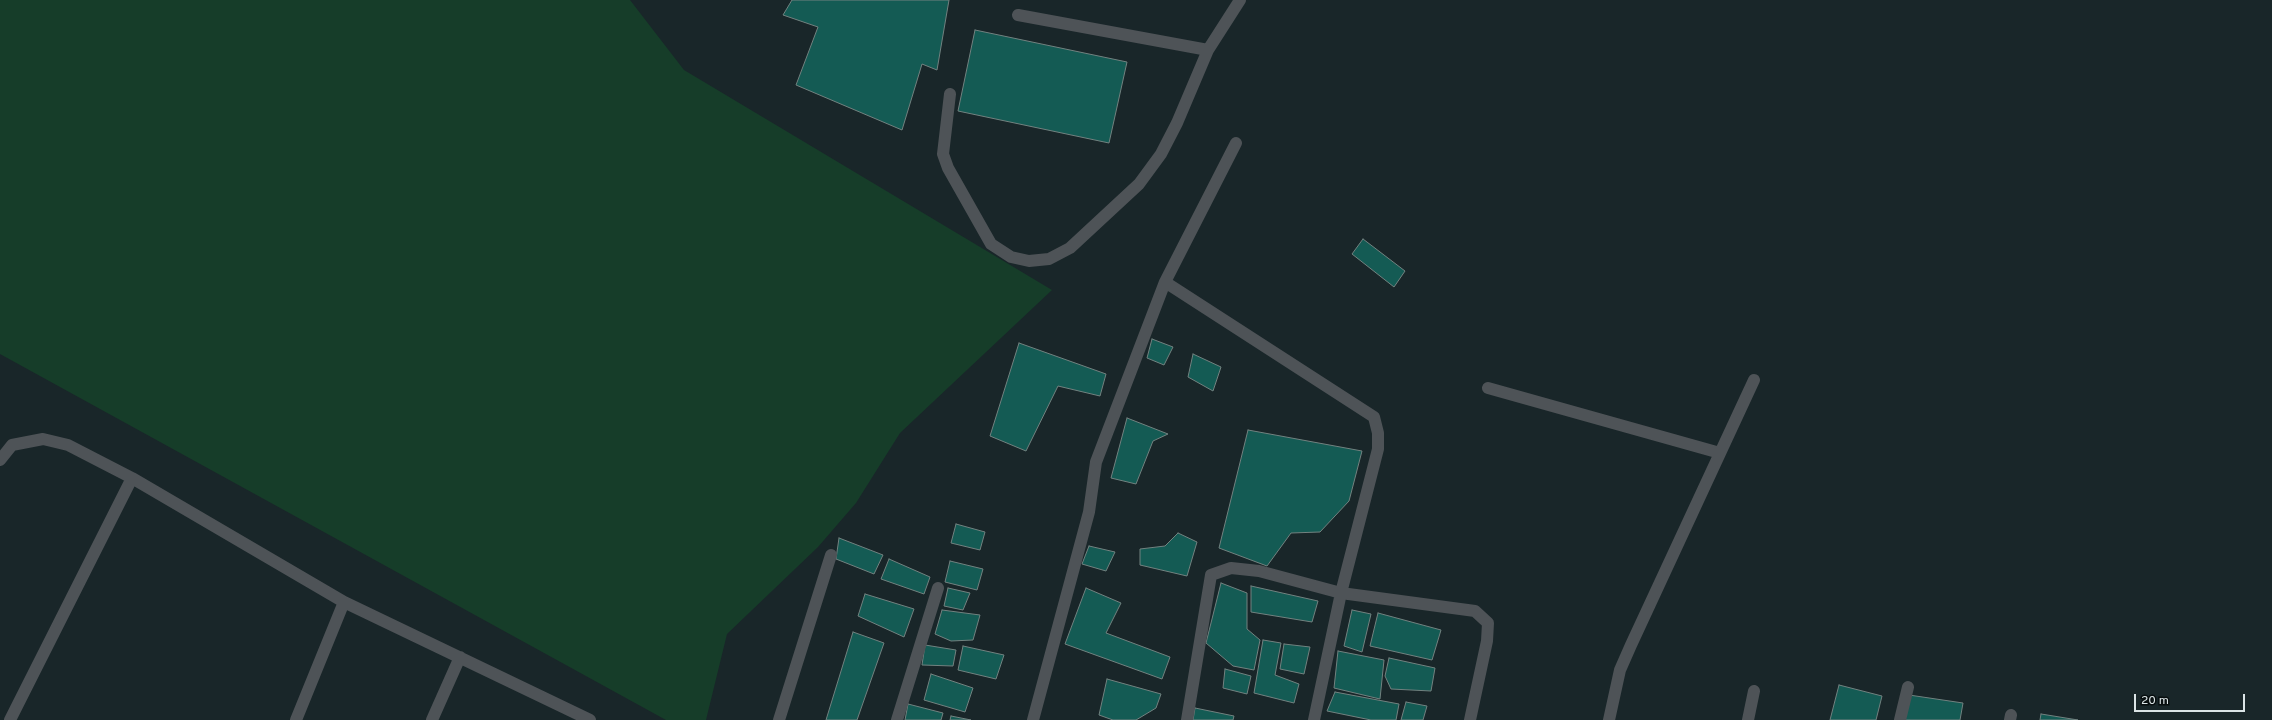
<!DOCTYPE html>
<style>
body{margin:0}
#map{position:relative;width:2272px;height:720px;overflow:hidden;background:#192629;font-family:Overpass,sans-serif}
canvas{display:block}
.scale{position:absolute;left:2134px;top:694px;width:111px;height:18px;box-sizing:border-box;border:2px solid #dbe4e6;border-top:0;padding-left:5px;font-size:12px;line-height:14px;white-space:nowrap;color:#dbe4e6;-webkit-text-stroke:3px #080e0f;paint-order:stroke}
</style>
<div id="map">
<canvas width="2272" height="720"></canvas>
<div class="scale">20 m</div>
</div>
<script>
const ctx = document.querySelector('canvas').getContext('2d');
ctx.lineJoin = 'round';
function paint(path, color) {
  ctx.fillStyle = color;
  ctx.fill(path, 'evenodd');
}
function poly(rows) {
  const path = new Path2D();
  for (const r of rows) {
    path.moveTo(r[0], r[1]);
    for (let i = 2; i < r.length; i += 2) path.lineTo(r[i], r[i + 1]);
  }
  return path;
}
function strokePath(path, color, width, dash) {
  ctx.strokeStyle = color;
  ctx.lineWidth = width;
  ctx.lineCap = dash ? 'butt' : 'round';
  ctx.setLineDash(dash || []);
  ctx.stroke(path);
}
const green = poly([
 [0,0,630,0,684,70,1052,290,900,433,856,503,818,547,727,634,706,720,666,720,0,354]
]);
const building = poly([
 [792,0,949,0,937,70,922,64,902,130,796,85,818,27,783,15,792,0],
 [975,30,1127,62,1109,143,958,111,975,30],
 [1363,239,1405,271,1394,287,1352,254,1363,239],
 [1152,339,1173,347,1164,365,1147,358,1152,339],
 [1019,343,1106,374,1100,396,1058,386,1026,451,990,436,1019,343],
 [1193,354,1221,367,1213,391,1188,377,1193,354],
 [1127,418,1168,434,1153,441,1136,484,1111,478,1127,418],
 [1248,430,1362,451,1349,501,1320,532,1291,533,1267,566,1219,548,1248,430],
 [956,524,985,532,980,550,951,543,956,524],
 [1178,533,1197,542,1187,576,1140,565,1140,549,1165,546,1178,533],
 [839,538,883,555,874,574,836,559,839,538],
 [1089,546,1115,552,1106,571,1082,564,1089,546],
 [889,559,930,577,924,594,881,579,889,559],
 [950,561,983,569,977,590,945,582,950,561],
 [1221,583,1247,593,1247,629,1260,640,1254,670,1233,666,1206,643,1221,583],
 [1251,586,1318,601,1312,622,1251,612,1251,586],
 [948,588,970,593,963,610,944,606,948,588],
 [1086,588,1121,603,1106,633,1170,657,1162,679,1065,644,1086,588],
 [865,594,914,609,904,637,858,616,865,594],
 [942,610,980,615,973,640,951,641,935,634,942,610],
 [1352,610,1371,614,1362,652,1344,646,1352,610],
 [1378,613,1441,630,1432,660,1370,646,1378,613],
 [853,632,884,643,857,720,826,720,853,632],
 [1263,640,1281,643,1275,675,1299,684,1294,703,1254,693,1263,640],
 [1284,644,1310,647,1304,674,1280,669,1284,644],
 [925,645,956,650,953,666,922,665,925,645],
 [963,646,1004,655,996,679,958,670,963,646],
 [1338,651,1384,660,1380,699,1334,688,1338,651],
 [1389,658,1435,668,1431,691,1391,689,1385,676,1389,658],
 [1225,669,1251,676,1247,694,1223,688,1225,669],
 [931,674,973,688,965,712,924,700,931,674],
 [1107,679,1161,694,1156,708,1136,720,1113,720,1099,715,1107,679],
 [1839,685,1882,696,1876,720,1830,720,1839,685],
 [1335,692,1399,704,1396,720,1371,720,1327,711,1335,692],
 [1909,695,1963,703,1960,720,1905,720,1909,695],
 [1406,702,1427,706,1423,720,1401,720,1406,702],
 [908,704,943,713,941,720,905,720,908,704],
 [1195,708,1234,716,1233,720,1193,720,1195,708],
 [2041,714,2078,720,2040,720,2041,714],
 [951,716,971,720,950,720,951,716]
]);
const minor = poly([
 [1018,15,1208,50],
 [950,94,943,154,948,168,991,244,1011,257,1029,261,1049,259,1070,248,1139,184,1161,154,1177,123,1208,50,1240,0],
 [1165,282,1236,143],
 [1488,388,1720,453],
 [0,460,12,445,43,439,68,445,132,478,344,602,590,720],
 [10,720,132,478],
 [296,720,344,602],
 [432,720,460,657],
 [779,720,831,555],
 [897,720,938,588],
 [1033,720,1089,512,1096,462,1165,282,1374,417,1378,433,1378,449,1341,593,1314,720],
 [1187,720,1211,575,1231,568,1259,571,1341,593,1475,611,1488,623,1487,641,1470,720],
 [1609,720,1620,670,1631,645,1754,380],
 [1748,720,1754,691],
 [1900,720,1908,687],
 [2010,720,2011,715]
]);
paint(green, '#163d29');
paint(building, '#145b54');
strokePath(building, '#728280', 1);
strokePath(minor, '#4e5357', 12);
</script>
